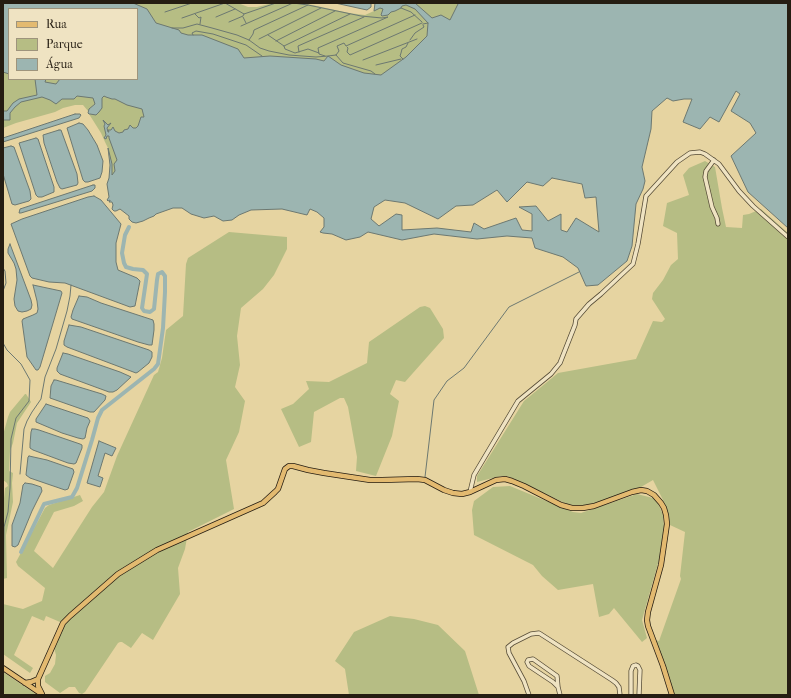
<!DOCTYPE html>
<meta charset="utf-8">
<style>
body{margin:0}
#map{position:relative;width:791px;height:698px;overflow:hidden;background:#e6d4a1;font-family:"IM FELL French Canon",serif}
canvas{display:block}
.frame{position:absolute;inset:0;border:4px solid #251d12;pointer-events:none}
.legend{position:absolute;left:8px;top:8px;width:130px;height:72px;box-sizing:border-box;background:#efe3c2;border:1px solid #9e947c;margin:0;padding:5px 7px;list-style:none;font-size:12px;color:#251d12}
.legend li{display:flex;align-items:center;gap:8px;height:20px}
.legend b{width:20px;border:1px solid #9e947c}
</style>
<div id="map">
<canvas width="791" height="698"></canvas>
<div class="frame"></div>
<ul class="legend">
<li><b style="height:5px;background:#e3ba70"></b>Rua</li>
<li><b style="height:11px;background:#b6bd84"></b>Parque</li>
<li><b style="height:11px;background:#9cb5b1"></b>Água</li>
</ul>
</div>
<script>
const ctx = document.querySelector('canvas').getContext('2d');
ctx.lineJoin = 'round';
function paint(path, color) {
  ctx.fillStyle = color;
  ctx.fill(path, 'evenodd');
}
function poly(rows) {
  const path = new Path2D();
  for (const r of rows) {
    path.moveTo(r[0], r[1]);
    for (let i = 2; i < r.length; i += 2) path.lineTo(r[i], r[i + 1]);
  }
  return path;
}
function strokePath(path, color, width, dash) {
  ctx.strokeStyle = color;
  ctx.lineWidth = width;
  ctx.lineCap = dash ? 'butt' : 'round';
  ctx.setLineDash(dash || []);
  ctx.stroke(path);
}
const green = poly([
 [102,3,238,3,248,7,257,7,273,3,303,3,349,13,365,15,374,11,375,3,511,3,545,25,270,109,137,9],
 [9,49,9,79,102,79,95,104,88,111,83,105,75,105,63,108,55,112,16,123,3,128,3,61],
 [137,79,162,80,114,205,112,202,109,202,110,201,110,200,108,201,107,200,109,197,107,184,109,178,110,165,108,148,105,142,101,133,89,114,93,114,99,92],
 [705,161,715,167,722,208,726,227,742,228,743,215,749,214,761,209,788,233,788,695,674,695,655,640,659,641,681,579,680,576,685,532,670,525,663,500,653,480,641,487,599,502,590,504,579,506,567,504,507,476,501,476,477,482,477,476,524,401,558,373,636,359,653,321,662,322,665,319,652,299,653,293,663,280,671,265,678,259,677,233,663,226,667,203,689,195,683,175,689,168],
 [229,232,287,237,287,249,274,275,263,289,241,308,237,336,240,365,235,387,245,401,239,432,226,460,234,509,188,532,185,549,178,568,180,594,153,640,142,633,131,648,122,642,120,642,118,643,85,692,82,694,79,693,75,687,69,687,60,693,45,682,45,676,50,673,55,664,56,655,54,648,64,626,60,622,46,616,44,621,32,616,14,655,33,668,30,673,3,654,3,604,23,609,42,601,45,588,18,566,16,562,45,508,49,505,80,495,83,501,74,506,54,512,34,551,53,568,92,507,104,492,117,456,154,375,158,372,162,358,166,330,183,316,186,264,188,258],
 [425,306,430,308,443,329,444,338,405,382,396,380,390,394,399,401,392,436,376,476,356,471,357,457,348,407,344,398,340,398,314,412,311,442,299,447,281,409,293,404,309,389,306,381,329,382,367,363,369,342,420,307],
 [25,394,26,394,31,402,17,423,13,443,10,451,9,471,13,473,12,483,13,502,6,535,7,578,3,579,3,509,5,488,8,486,7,483,3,480,3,435,8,417,10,412],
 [510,486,573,512,581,513,637,494,653,498,658,503,663,515,664,526,659,560,642,620,647,638,642,642,614,608,609,614,599,617,593,584,558,590,542,576,533,565,474,535,472,510,474,501,493,487],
 [390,616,414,619,438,625,465,651,479,695,349,695,345,669,335,661,354,632],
 [3,672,37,695,7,695,3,693]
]);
const water = poly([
 [3,3,133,3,147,9,156,23,179,30,181,33,188,35,202,35,238,49,244,58,270,56,316,59,324,61,328,56,341,65,364,73,381,75,406,57,427,36,428,23,415,9,406,5,402,6,401,8,395,11,391,12,388,15,382,16,381,15,383,9,380,8,374,11,375,3,415,3,432,18,441,15,450,20,458,4,457,3,788,3,788,228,748,192,731,156,756,133,750,123,731,111,740,94,736,91,719,122,710,117,700,129,683,122,692,99,684,99,673,101,667,98,652,111,651,129,642,167,645,181,643,189,636,204,632,246,627,261,598,285,586,286,578,268,563,257,535,248,532,238,507,236,477,239,434,234,402,240,368,232,360,237,346,240,332,234,323,233,320,232,324,227,324,218,317,212,310,209,307,215,282,209,251,210,239,215,232,220,223,221,214,216,204,218,191,214,182,208,173,208,156,214,154,216,149,218,143,221,136,223,132,222,129,219,129,216,120,209,116,211,114,211,112,209,113,205,112,202,109,202,110,201,110,200,108,201,107,200,109,197,107,184,109,178,110,165,108,148,112,164,112,175,115,171,114,164,117,160,109,138,109,136,107,136,106,139,104,138,106,135,104,126,105,124,103,120,108,125,111,123,107,128,108,132,109,132,108,130,111,130,113,127,115,131,119,133,123,132,124,130,128,129,130,125,133,128,136,128,138,126,141,117,144,117,142,109,127,105,115,99,112,99,106,97,104,96,102,98,102,108,99,112,96,115,90,114,89,114,88,113,89,109,95,104,93,98,77,96,74,99,62,99,56,104,50,100,42,97,21,102,15,107,10,113,10,120,3,120,3,111,7,111,13,103,19,99,37,95,35,79,46,79,45,82,56,84,60,79,137,79,137,9,9,9,9,74,3,72,3,3],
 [552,178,582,184,585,198,596,197,599,232,576,218,567,232,561,230,561,214,548,221,536,206,519,207,532,214,532,231,522,230,516,218,484,229,474,223,471,232,437,228,402,230,402,215,396,214,379,226,371,219,374,207,385,200,405,203,438,219,456,206,473,205,497,190,507,202,527,182,543,186,552,178],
 [335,3,371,3,371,7,367,10,335,3],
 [75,114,80,114,81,115,79,118,3,142,3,138,75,114],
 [79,123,83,124,88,130,97,145,103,161,102,172,100,178,88,182,85,182,83,180,67,128,79,123],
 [59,130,61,130,77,174,78,183,77,185,62,189,60,188,57,182,44,143,43,135,59,130],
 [36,138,38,139,54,187,54,192,42,197,38,197,36,195,19,143,36,138],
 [11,146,14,147,30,191,31,199,29,201,15,205,12,204,3,174,3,148,11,146],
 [93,185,95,185,95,188,92,191,21,213,19,213,20,209,93,185],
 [94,196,101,200,121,224,116,243,116,262,118,270,137,278,140,281,135,306,130,307,65,283,49,282,32,278,30,276,11,224,22,219,88,197,94,196],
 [10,244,31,300,32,305,31,309,27,311,22,312,18,311,15,306,14,299,17,280,16,269,14,263,8,253,8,249,10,244],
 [33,285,61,291,62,293,40,367,38,370,36,370,27,357,22,321,23,319,33,315,37,313,38,309,37,301,33,285],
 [79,296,87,297,101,303,153,320,154,324,154,330,152,345,149,345,138,342,72,319,71,317,73,310,79,296],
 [69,325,81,327,149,350,152,352,152,357,149,363,138,372,136,373,67,347,64,345,64,341,69,325],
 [63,353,68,354,120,372,129,376,131,377,117,390,113,392,109,392,60,374,57,371,57,368,63,353],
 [54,380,56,380,102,394,106,396,105,400,94,412,90,412,50,398,51,386,54,380],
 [46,404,88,418,90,421,87,428,85,438,83,439,78,438,62,433,36,422,36,419,46,404],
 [32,429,35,429,39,430,80,444,82,445,82,448,76,463,74,464,68,463,33,450,30,448,30,444,31,432,32,429],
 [99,441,116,448,112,456,105,453,98,476,103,478,100,487,87,483,99,441],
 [29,456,47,460,73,469,74,472,68,489,65,490,30,478,26,475,28,457,29,456],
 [25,483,32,484,41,487,42,491,32,511,18,545,15,547,12,546,12,525,20,503,23,485,25,483]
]);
const stream = poly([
 [225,3,244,14,276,3],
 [293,3,308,5,361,16,382,18,388,17,318,48,319,54,325,56],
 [401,8,411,12,422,22],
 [165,12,192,3],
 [195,14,199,18,201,17,200,24],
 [216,17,235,9],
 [243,17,246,23],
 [182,18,225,3],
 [229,22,243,16,244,14],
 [423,24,428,23],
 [241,26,293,3],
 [172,28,183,28,197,24,212,28,237,35,249,40,260,48,269,51,289,55,316,57,328,56,336,55,339,51,337,46,344,43,346,46,415,15],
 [193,35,192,33,196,31,213,34,246,45,262,56],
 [268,35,284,46,285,49,295,53,308,49,319,53],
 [259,39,321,8],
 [249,40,253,34,254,30,308,5],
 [410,40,415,33,424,27,423,25],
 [276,41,335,11],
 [284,46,350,14],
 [347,47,348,48,347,52,350,55,422,23],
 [299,52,298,46,364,17],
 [336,55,343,63,371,71,375,74],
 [403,59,400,56,401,53,402,49,406,47,408,43],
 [363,60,417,39],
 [376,65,401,59],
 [3,268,5,271,6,283,3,291],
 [3,343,7,350,21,364,30,380,29,401,16,418,11,439,10,488,8,512,4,527,3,638],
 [20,474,24,429,27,421,32,412,41,399,45,377,56,349,67,311,70,296,71,285],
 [425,477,434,400,447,381,464,368,509,307,579,272]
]);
const canal = poly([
 [21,552,44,504,72,497,77,488,92,440,98,418,102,410,154,369,158,364,163,328,165,292,165,276,162,272,158,274,157,280,154,309,150,312,144,311,142,308,147,274,143,270,133,269,126,267,124,263,122,253,125,235,129,227]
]);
const minor = poly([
 [714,160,706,171,705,177,712,207,717,218,718,224],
 [470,492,474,475,518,401,551,374,560,363,575,325,576,319,589,304,601,294,633,264,638,244,646,196,677,162,690,153,700,152,705,154,719,164,739,191,753,206,788,237],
 [558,687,553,682,529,666,527,662,528,660,533,659,557,676,558,687,560,695],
 [529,695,524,681,509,653,508,647,513,643,531,634,539,633,612,680,616,683,619,687,620,695],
 [631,695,631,671,633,666,636,665,638,666,640,670,639,695]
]);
const major = poly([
 [3,668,40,693],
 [25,683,31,682,38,679],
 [42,694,38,686,38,679,63,623,70,616,118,574,157,550,263,503,275,492,278,489,285,469,289,466,293,466,308,470,324,473,370,480,382,480,417,479,425,480,444,490,453,493,462,494,470,492,496,480,505,479,512,481,524,486,561,505,572,508,583,508,594,506,632,492,641,490,647,491,654,495,661,503,664,508,666,515,667,524,661,565,648,612,647,620,648,626,663,666,672,695]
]);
paint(green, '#b6bd84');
paint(water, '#9cb5b1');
strokePath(water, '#6c7871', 1);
strokePath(stream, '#6c7871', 1);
strokePath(canal, '#9cb5b1', 4);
strokePath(minor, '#554b36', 5);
strokePath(major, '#251d12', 6);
strokePath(minor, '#efe3c2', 3.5);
strokePath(major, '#e3ba70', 4.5);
</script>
